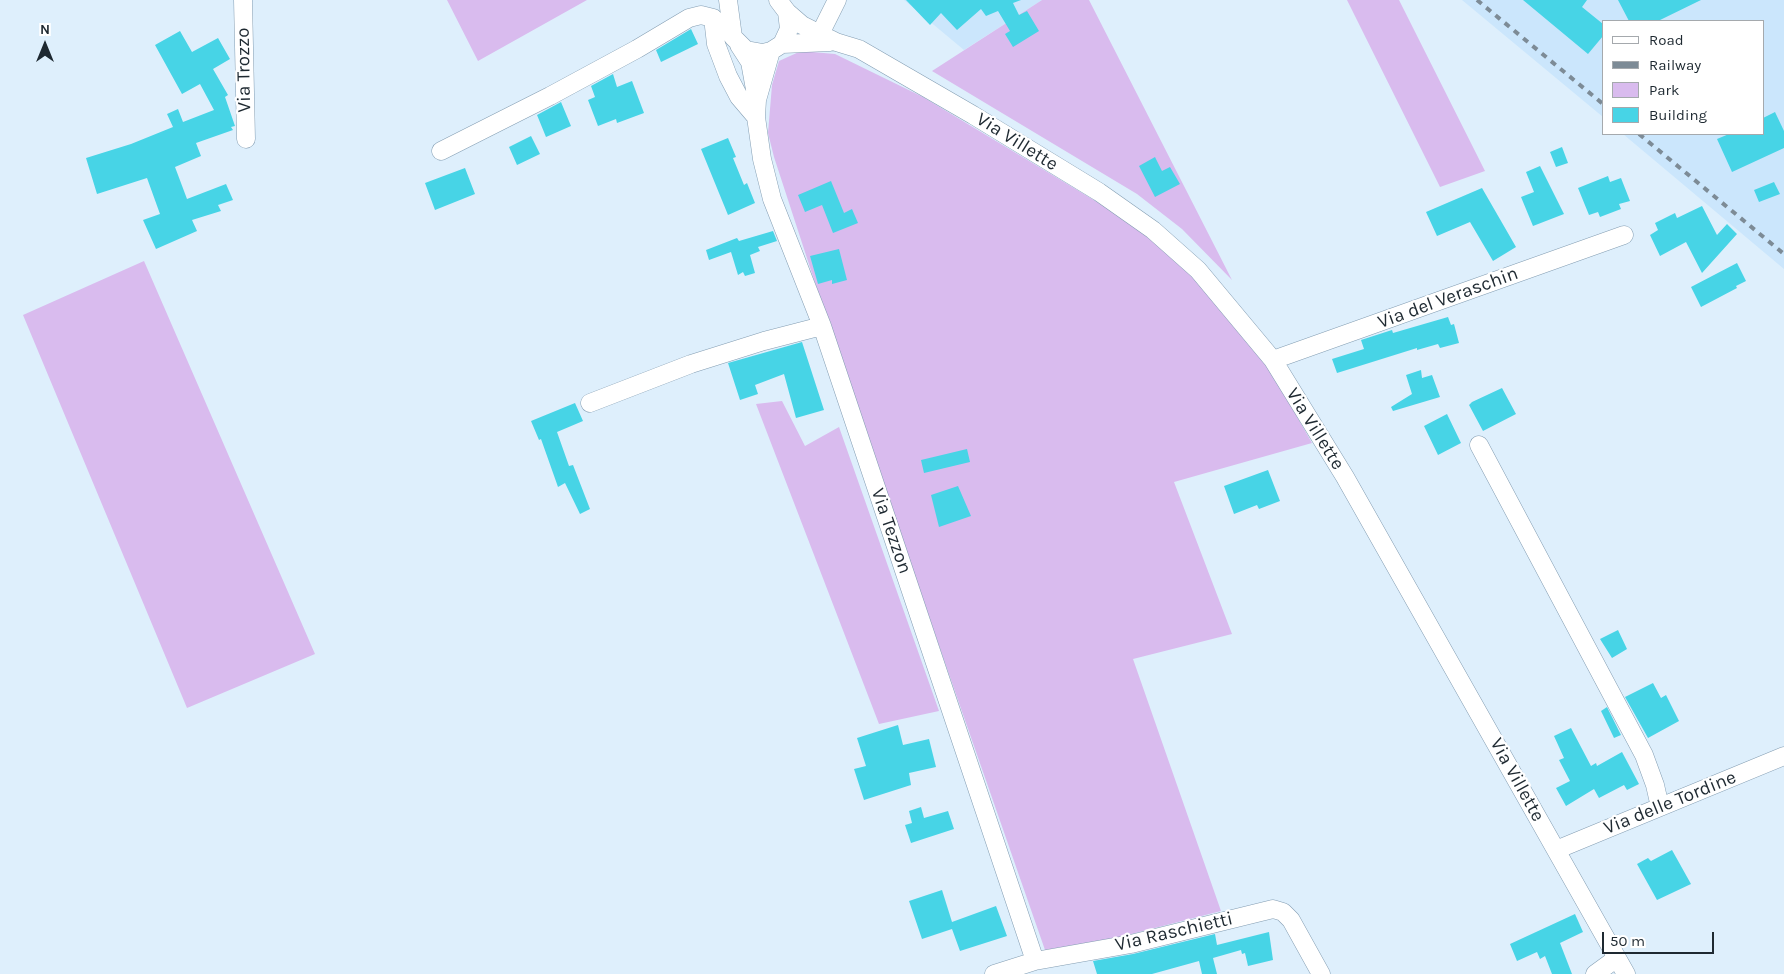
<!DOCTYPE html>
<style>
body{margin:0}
#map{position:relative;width:1784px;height:974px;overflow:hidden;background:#deeffc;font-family:Karla,sans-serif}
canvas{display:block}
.legend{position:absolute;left:1602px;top:20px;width:162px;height:115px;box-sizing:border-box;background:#fff;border:1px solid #a5a9ad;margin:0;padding:6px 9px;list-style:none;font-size:15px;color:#1e2931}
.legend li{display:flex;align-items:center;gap:10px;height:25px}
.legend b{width:25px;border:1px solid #a5a9ad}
.north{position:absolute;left:20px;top:20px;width:50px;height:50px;-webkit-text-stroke:4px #fff;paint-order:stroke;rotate:0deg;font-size:14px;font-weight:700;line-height:20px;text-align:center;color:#1e2931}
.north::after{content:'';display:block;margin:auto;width:18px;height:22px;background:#1e2931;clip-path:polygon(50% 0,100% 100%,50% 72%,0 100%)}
.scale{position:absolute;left:1602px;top:932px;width:112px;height:22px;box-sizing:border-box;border:2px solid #1e2931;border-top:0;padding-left:6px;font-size:15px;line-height:18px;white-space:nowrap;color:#1e2931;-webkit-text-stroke:4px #fff;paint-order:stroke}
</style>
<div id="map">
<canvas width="1784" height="974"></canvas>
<ul class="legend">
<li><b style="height:6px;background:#fff"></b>Road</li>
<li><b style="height:6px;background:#7d8b96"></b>Railway</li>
<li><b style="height:14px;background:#d9bbee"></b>Park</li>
<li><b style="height:14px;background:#47d4e6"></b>Building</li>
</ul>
<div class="north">N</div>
<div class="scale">50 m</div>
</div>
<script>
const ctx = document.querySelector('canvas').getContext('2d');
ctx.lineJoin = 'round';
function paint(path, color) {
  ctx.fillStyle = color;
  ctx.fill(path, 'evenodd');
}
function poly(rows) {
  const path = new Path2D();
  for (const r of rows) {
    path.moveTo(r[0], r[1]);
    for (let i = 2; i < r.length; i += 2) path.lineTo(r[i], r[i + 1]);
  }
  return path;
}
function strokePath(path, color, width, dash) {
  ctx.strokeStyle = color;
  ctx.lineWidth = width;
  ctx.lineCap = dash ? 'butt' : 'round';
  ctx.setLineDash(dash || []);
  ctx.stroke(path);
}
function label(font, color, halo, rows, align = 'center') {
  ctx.font = font + ' Karla,sans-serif';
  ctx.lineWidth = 4.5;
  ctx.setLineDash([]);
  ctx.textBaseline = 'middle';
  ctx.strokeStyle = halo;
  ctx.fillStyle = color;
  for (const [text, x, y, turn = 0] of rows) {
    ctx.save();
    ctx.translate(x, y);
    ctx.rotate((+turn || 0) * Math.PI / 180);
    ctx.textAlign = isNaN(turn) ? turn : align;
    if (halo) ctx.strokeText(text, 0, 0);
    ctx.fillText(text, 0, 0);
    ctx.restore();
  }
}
const built = poly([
 [904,0,1042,0,964,50],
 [1462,0,1784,0,1784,269,1623,134,1763,134,1763,21,1603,21,1603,117]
]);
const green = poly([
 [447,0,587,0,478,61],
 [1042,0,1089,0,1232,280,1182,229,1137,194,932,71],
 [1347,0,1399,0,1485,171,1440,187],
 [801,51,835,54,923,97,1122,217,1165,250,1205,290,1267,364,1312,443,1174,482,1232,634,1133,659,1221,911,1112,939,1045,950,849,387,774,157,768,133,772,85,779,61],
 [144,261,315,654,187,708,23,315],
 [782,401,805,446,839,427,939,711,879,724,756,404]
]);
const building = poly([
 [906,0,1021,0,1013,3,1019,15,1027,11,1039,31,1013,47,1005,34,1010,31,998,11,986,16,981,9,957,30,941,13,930,25],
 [1523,0,1587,0,1582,7,1603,24,1603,36,1588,54],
 [1618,0,1701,0,1658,21,1629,21],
 [691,29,698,44,661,62,656,50],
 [180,31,192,52,218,38,230,59,213,69,228,95,225,97,235,126,231,127,233,130,196,143,201,156,175,167,187,199,226,184,233,200,218,205,221,211,192,220,197,231,156,249,143,220,160,214,147,178,97,194,86,158,131,144,173,127,167,114,178,109,183,122,214,110,200,84,182,94,155,45],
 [613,74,617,87,632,81,644,113,617,123,616,119,598,126,588,100,595,97,591,86],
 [561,102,571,126,546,137,537,115],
 [1775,112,1784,131,1784,148,1732,172,1717,139,1729,134,1763,134,1763,118],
 [531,136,540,154,517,165,509,147],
 [728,138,736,157,733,158,744,185,747,183,755,203,728,215,701,149],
 [1562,147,1568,163,1556,167,1550,152],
 [1155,157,1162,171,1170,167,1180,184,1155,197,1139,166],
 [1540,166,1564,214,1533,226,1521,197,1534,192,1526,172],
 [465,168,475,194,435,210,425,183],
 [1608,176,1610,182,1621,178,1630,201,1619,204,1621,209,1600,217,1598,212,1589,215,1578,188],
 [831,181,844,213,852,209,858,223,833,233,822,205,805,212,798,195],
 [1774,182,1780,194,1759,202,1754,190],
 [1482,188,1516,247,1493,261,1470,222,1437,236,1426,212],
 [1702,206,1717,235,1727,224,1737,234,1702,273,1686,242,1660,256,1650,235,1658,230,1655,223,1675,213,1677,218],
 [773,231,777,241,758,247,760,251,750,255,755,273,745,276,743,272,738,275,731,252,709,260,706,250,737,238,739,241],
 [839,249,847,280,832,284,832,280,818,284,810,256],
 [1737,263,1746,281,1736,286,1737,288,1701,307,1691,287],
 [1448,317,1451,325,1454,324,1459,343,1440,348,1438,344,1417,350,1417,348,1337,373,1332,359,1364,349,1361,340,1392,330,1393,333],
 [802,342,824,410,796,418,784,374,755,385,758,394,740,400,728,363],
 [1421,370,1422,378,1432,375,1440,397,1393,411,1391,407,1412,394,1406,375],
 [1502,388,1516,414,1483,431,1469,405,1472,402],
 [575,403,583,421,557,432,569,466,573,465,590,509,580,514,565,483,558,487,541,439,539,440,531,421],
 [1447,414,1461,443,1438,455,1424,426],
 [967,449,970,462,924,473,921,460],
 [1268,470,1280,501,1259,509,1257,505,1234,514,1224,486],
 [958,486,971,516,939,527,931,495],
 [1618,630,1627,649,1612,658,1600,639],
 [1653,683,1661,698,1666,695,1679,721,1648,738,1625,697],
 [1607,707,1621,735,1614,738,1601,711],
 [898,725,903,745,929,739,936,767,909,773,911,785,864,800,854,769,866,766,857,738],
 [1571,728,1591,766,1596,763,1597,766,1622,752,1639,784,1627,790,1624,785,1599,798,1594,789,1566,806,1556,788,1570,781,1559,760,1564,758,1554,736],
 [921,807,924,818,948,811,954,829,911,843,905,825,912,823,909,811],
 [1672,850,1691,884,1657,900,1637,864,1648,858,1651,861],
 [942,890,952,922,996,906,1007,936,960,951,952,929,922,939,909,901],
 [1575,914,1583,932,1560,943,1572,974,1552,974,1545,956,1540,959,1537,952,1517,961,1510,944],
 [1269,932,1273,960,1248,966,1245,953,1242,954,1241,950,1213,958,1217,974,1202,974,1199,961,1152,974,1097,974,1093,961,1133,954,1215,934,1217,945]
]);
const minor = poly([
 [243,0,246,139],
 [728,0,733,37,746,50,763,53,771,51,782,44,789,29,787,12,778,0],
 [787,12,802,25,836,42,859,49,973,115,1099,192,1153,230,1198,270,1273,360,1345,477,1626,974],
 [820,34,837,0],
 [782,44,830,42],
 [739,45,750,62,756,95],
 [771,51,757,100,756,117,762,159,772,199,822,326,1035,961],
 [441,151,550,96,637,49,689,18,701,15,713,18,716,44,728,76,739,97,756,117],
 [1273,360,1624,235],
 [590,403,691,364,764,341,822,326],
 [1479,445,1644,755,1655,785,1660,807],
 [1556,850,1784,756],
 [994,974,1035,961,1131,944,1273,909,1283,912,1291,920,1321,974],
 [1595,974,1617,958]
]);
const rail = poly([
 [1477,0,1603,104],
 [1639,134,1784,254]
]);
const streetNames = [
 ["Via Trozzo",244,70,-91],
 ["Via Villette",1017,142,32],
 ["Via del Veraschin",1448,298,-20],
 ["Via Villette",1315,429,58],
 ["Via Tezzon",891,531,71],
 ["Via Villette",1517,780,61],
 ["Via delle Tordine",1670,803,-22],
 ["Via Raschietti",1174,932,-13]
];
paint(built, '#cbe6fc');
paint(green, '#d9bbee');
paint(building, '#47d4e6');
strokePath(minor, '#839db2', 19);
strokePath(minor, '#fff', 18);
strokePath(rail, '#7d8b96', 4, [6, 6]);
label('19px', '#1e2931', '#fff', streetNames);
</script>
